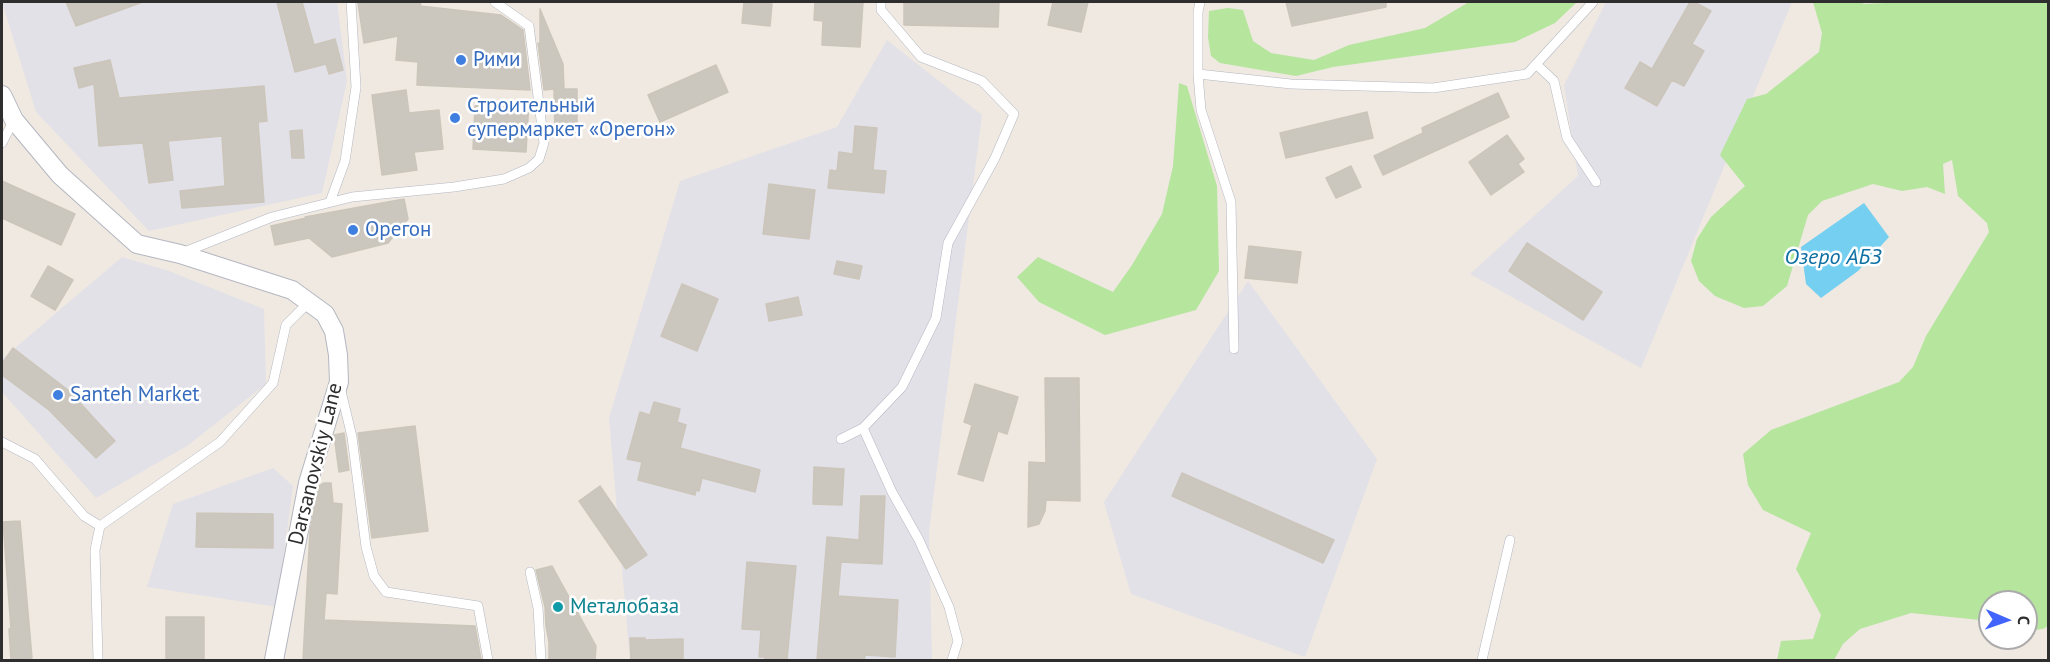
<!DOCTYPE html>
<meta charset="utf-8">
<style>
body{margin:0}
#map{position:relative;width:2050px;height:662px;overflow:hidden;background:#efe9e1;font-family:"PT Sans",sans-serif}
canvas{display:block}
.frame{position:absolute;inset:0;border:3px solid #2e2e2e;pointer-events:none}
.north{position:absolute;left:1978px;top:590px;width:60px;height:60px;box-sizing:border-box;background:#fff;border:2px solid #ababab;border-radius:50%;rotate:92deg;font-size:16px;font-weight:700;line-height:24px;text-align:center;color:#2e2e2e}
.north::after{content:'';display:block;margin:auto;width:21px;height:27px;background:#4264fb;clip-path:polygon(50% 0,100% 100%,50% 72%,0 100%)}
</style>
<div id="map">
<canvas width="2050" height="662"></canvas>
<div class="frame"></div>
<div class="north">С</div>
</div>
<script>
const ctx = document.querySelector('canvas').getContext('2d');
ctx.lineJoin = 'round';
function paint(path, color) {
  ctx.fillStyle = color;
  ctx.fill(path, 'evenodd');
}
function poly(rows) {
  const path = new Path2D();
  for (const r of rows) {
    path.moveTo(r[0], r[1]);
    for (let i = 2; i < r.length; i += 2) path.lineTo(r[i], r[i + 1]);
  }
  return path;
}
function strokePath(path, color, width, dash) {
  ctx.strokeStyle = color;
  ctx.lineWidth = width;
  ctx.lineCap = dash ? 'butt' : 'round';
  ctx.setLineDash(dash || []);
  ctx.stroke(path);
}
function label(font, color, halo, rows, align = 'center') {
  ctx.font = font + ' "PT Sans",sans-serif';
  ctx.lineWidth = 5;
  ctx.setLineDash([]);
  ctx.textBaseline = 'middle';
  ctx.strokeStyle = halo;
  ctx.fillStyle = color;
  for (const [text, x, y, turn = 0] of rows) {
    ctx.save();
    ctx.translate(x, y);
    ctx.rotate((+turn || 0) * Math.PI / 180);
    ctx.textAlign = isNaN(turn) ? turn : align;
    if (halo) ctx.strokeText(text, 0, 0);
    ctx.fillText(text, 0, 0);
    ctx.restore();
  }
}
const industrial = poly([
 [2,2,337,2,347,81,322,193,149,231,36,112],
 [1606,2,1792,2,1641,368,1470,274,1578,176,1564,85],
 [887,40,982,115,929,531,932,660,630,660,609,418,680,181,837,127],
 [122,257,169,271,264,309,266,384,187,446,96,498,2,392,2,359],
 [1248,281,1377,459,1305,657,1131,594,1104,502],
 [273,468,293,486,277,607,147,587,173,504]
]);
const green = poly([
 [1469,2,1577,2,1555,23,1515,42,1333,67,1296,76,1220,63,1211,56,1208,37,1209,11,1228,8,1243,10,1253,41,1271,53,1314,60,1349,45,1425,28],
 [1813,2,1860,2,1864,4,1885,3,1886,2,2048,2,2048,626,2043,629,2026,631,2026,602,1990,602,1990,621,1911,613,1860,629,1843,644,1834,660,1777,660,1781,641,1813,639,1821,615,1796,569,1811,533,1763,510,1748,485,1743,454,1771,430,1899,382,1913,367,1926,336,1989,232,1987,223,1958,196,1952,160,1943,164,1945,194,1927,187,1902,191,1873,184,1822,201,1808,215,1787,286,1763,306,1744,308,1715,296,1699,281,1691,261,1697,239,1711,217,1745,186,1720,155,1747,99,1766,94,1819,52,1822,33],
 [1179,83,1187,86,1217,186,1219,271,1196,310,1105,335,1039,302,1017,277,1038,257,1113,292,1132,265,1162,214,1173,166]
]);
const water = poly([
 [1864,203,1889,237,1858,271,1821,298,1806,284,1801,247]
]);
const building = poly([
 [66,2,139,2,140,3,76,26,66,2],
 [277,2,302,2,314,45,335,39,343,70,329,74,326,64,295,72,277,2],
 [366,2,421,2,420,6,501,15,523,30,530,90,417,85,418,62,396,60,398,36,364,43,358,3,366,2],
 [744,2,772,4,770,26,742,23,744,2],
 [815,2,863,2,860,47,822,45,823,21,814,20,815,2],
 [904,2,999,2,998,27,904,25,904,2],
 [1053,2,1088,2,1081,32,1048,25,1053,2],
 [1286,2,1386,2,1386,7,1292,26,1286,2],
 [1690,2,1694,2,1711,11,1692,44,1704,51,1684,86,1672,80,1657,106,1625,88,1640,62,1652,69,1690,2],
 [540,9,563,64,564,89,563,89,577,89,577,133,555,133,554,89,544,90,538,43,540,45,540,9],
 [110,60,119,98,264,86,267,121,258,122,264,202,182,208,180,191,225,186,222,136,168,141,173,180,149,183,143,143,99,146,94,84,79,88,74,68,110,60],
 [716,65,728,92,660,122,648,95,716,65],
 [406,90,409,113,439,110,443,149,414,152,417,170,382,175,372,95,406,90],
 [1498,93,1509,117,1383,175,1374,156,1423,133,1422,128,1498,93],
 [529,101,526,152,473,149,475,106,529,101],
 [1367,112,1373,138,1286,158,1280,133,1367,112],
 [855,126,877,128,873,170,886,171,884,193,828,188,830,170,837,171,839,152,853,154,855,126],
 [302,130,304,158,292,158,290,131,302,130],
 [1507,135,1524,159,1518,164,1524,172,1491,195,1469,162,1507,135],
 [1351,166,1361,187,1336,198,1326,178,1351,166],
 [2,181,75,214,61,245,2,218,2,181],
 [769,184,815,190,809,239,763,234,769,184],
 [404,199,408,219,388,243,332,257,309,238,275,245,271,226,306,218,305,217,404,199],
 [1527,243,1602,292,1583,320,1509,271,1527,243],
 [1249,246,1301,252,1297,283,1245,278,1249,246],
 [837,261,862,266,859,279,834,274,837,261],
 [48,266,73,280,55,310,31,296,48,266],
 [682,284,718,299,697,351,661,336,682,284],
 [798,297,802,315,769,321,766,304,798,297],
 [13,348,68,390,115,441,96,458,49,410,2,375,2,364,13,348],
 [1045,378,1079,378,1080,501,1046,500,1045,511,1039,524,1028,527,1029,462,1046,463,1045,378],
 [975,384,1018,397,1007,434,998,431,983,481,958,474,972,425,964,422,975,384],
 [654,402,680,409,677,422,686,425,680,448,760,470,755,492,702,478,699,491,696,490,695,495,638,480,642,462,627,459,640,412,650,415,654,402],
 [415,426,428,531,372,538,358,433,415,426],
 [344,433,349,470,339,472,334,435,344,433],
 [814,467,844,469,842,505,813,504,814,467],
 [1182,473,1334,540,1323,563,1172,496,1182,473],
 [324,483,331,483,333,503,342,504,337,594,326,593,324,620,475,626,481,660,303,660,310,531,319,486,324,483],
 [600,486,647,555,626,569,579,501,600,486],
 [861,496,885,496,882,564,841,562,838,596,898,600,895,657,865,655,864,660,817,660,827,537,859,540,861,496],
 [197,513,273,514,273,548,196,547,197,513],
 [20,521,32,658,11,660,9,629,11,629,3,522,20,521],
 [747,562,796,566,787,659,765,660,765,657,759,657,761,630,742,629,747,562],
 [552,566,596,646,595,660,549,660,549,642,546,626,545,607,536,570,552,566],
 [166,617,204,617,204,660,166,660,166,617],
 [630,638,645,638,645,640,683,639,683,660,631,660,630,638]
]);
const service = poly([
 [1200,2,1198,12,1198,74,1201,110,1231,202,1234,349],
 [1536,64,1554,81,1567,138,1596,182],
 [1198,74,1291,84,1433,88,1527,74,1593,2],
 [2,143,14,120],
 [330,202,345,161,356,87,351,2],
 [182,253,272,217,352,197,454,187,504,179,529,168,539,159,544,143,529,26,495,2],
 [340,387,352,437,366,547,374,576,386,592,478,606,488,660],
 [863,428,892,492,919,540,949,607,958,641,952,660],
 [841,439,863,428,902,387,936,318,948,243,995,158,1014,114,982,81,921,57,881,10,881,2],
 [2,442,35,459,84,516,100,526],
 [530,572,538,608,541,660],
 [98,660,95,550,100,526,220,442,273,383,286,325,309,302],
 [1482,660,1510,540]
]);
const minor = poly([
 [2,95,14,120,60,175,137,244,180,254,292,290,325,314,334,331,338,355,339,382,308,483,274,660]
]);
const markers = [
 [461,60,6,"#3f7fe0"],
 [455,118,6,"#3f7fe0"],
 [353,230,6,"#3f7fe0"],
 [58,395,6,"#3f7fe0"],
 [558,607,6,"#0f9aa8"]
];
const shopNames = [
 ["Рими",473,60],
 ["Строительный",467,106],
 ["супермаркет «Орегон»",467,130],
 ["Орегон",365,230],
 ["Santeh Market",70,395]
];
const streetNames = [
 ["Darsanovskiy Lane",316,464,-76]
];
const cultureNames = [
 ["Металобаза",570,607]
];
const waterNames = [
 ["Озеро АБЗ",1833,258]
];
paint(industrial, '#e3e1e8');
paint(green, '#b6e59e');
paint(water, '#75cff0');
paint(building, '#cbc7bf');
strokePath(building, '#cbc5ba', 1.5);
strokePath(service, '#b4b7c1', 10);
strokePath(minor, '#b4b7c1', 20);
strokePath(service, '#fff', 9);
strokePath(minor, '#fff', 18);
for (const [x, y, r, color] of markers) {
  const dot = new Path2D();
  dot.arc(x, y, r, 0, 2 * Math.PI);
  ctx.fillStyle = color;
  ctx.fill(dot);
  strokePath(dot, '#fff', 2);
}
label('21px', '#366cbe', '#fff', shopNames, 'left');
label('21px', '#2e2e2e', '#fff', streetNames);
label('21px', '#0d838f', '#fff', cultureNames, 'left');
label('italic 22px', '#0d6fa3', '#fff', waterNames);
</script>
